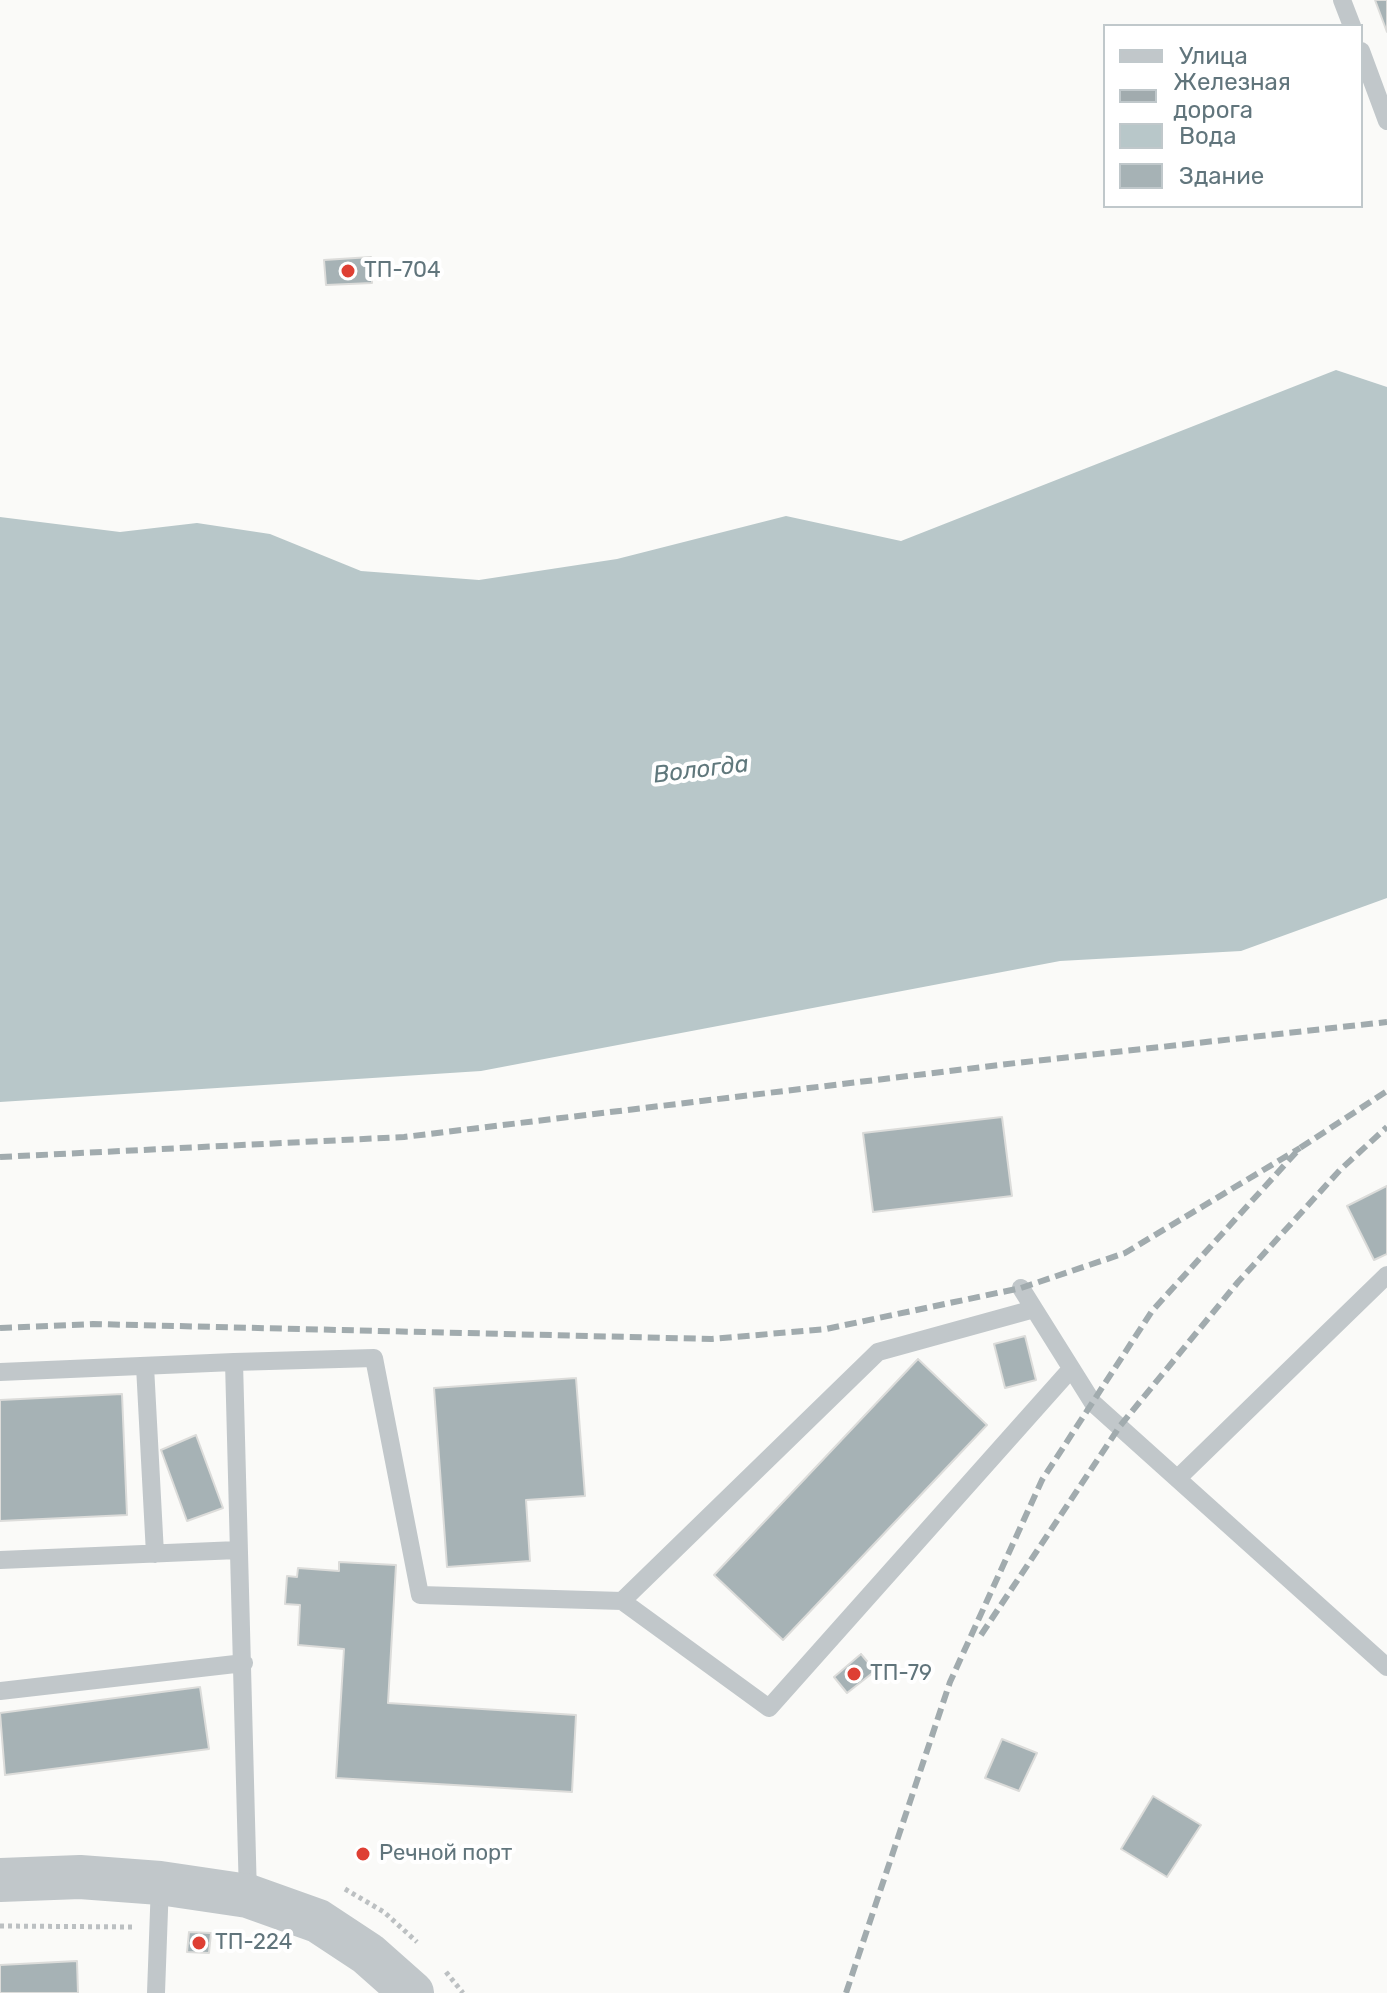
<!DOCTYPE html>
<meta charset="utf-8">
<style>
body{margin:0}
#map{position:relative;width:1387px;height:1993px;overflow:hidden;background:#fafaf8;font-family:Rubik,sans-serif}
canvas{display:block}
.legend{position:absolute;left:1103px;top:24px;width:260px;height:184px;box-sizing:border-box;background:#fff;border:2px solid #c0c8cb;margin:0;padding:10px 14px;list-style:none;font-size:24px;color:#61757c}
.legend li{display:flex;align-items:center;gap:16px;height:40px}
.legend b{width:40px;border:2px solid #c0c8cb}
</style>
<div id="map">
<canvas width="1387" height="1993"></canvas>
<ul class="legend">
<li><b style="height:10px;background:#c1c7ca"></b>Улица</li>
<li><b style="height:10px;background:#a1abae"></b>Железная дорога</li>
<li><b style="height:22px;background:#b8c7c9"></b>Вода</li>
<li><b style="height:22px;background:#a6b2b5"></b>Здание</li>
</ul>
</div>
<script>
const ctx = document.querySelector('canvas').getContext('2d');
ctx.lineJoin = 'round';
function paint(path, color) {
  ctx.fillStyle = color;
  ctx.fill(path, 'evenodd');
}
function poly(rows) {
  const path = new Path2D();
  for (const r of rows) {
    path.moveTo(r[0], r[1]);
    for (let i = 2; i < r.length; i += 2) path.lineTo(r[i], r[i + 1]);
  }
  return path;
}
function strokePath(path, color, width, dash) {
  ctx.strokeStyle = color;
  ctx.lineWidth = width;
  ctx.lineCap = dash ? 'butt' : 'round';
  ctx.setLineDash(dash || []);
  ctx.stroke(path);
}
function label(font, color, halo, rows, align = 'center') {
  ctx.font = font + ' Rubik,sans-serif';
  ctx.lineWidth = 8;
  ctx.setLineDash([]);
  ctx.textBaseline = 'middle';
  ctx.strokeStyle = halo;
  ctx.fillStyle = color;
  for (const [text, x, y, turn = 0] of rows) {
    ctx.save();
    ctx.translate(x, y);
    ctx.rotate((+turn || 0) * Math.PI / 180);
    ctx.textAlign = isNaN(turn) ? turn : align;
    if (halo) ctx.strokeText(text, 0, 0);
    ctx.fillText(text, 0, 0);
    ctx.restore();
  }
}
const water = poly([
 [1336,370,1387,387,1387,898,1241,951,1060,961,481,1071,0,1102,0,517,120,532,197,523,270,534,361,571,479,580,617,559,786,516,901,541]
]);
const building = poly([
 [1375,0,1387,0,1387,32,1375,0],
 [371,257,372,283,326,285,324,260,371,257],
 [1002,1117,1012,1196,873,1212,863,1133,1002,1117],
 [1387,1186,1387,1254,1374,1260,1347,1206,1387,1186],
 [1025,1336,1036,1380,1005,1388,994,1344,1025,1336],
 [918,1359,987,1425,783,1640,714,1575,918,1359],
 [576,1378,585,1496,526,1500,530,1561,447,1567,434,1388,576,1378],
 [122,1394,127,1515,0,1521,0,1400,122,1394],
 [196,1435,223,1508,187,1521,161,1450,196,1435],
 [339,1562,396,1565,388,1703,576,1715,572,1792,336,1778,344,1649,298,1645,300,1605,285,1604,287,1576,297,1577,298,1568,339,1571,339,1562],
 [861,1654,875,1671,847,1693,834,1677,861,1654],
 [200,1687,209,1749,5,1775,0,1713,200,1687],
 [1002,1739,1037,1753,1019,1791,985,1778,1002,1739],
 [1153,1796,1201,1825,1167,1877,1121,1849,1153,1796],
 [189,1932,211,1933,209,1953,187,1952,189,1932],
 [77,1961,78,1993,0,1993,0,1965,77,1961]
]);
const path = poly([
 [345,1889,384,1912,417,1942],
 [0,1926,135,1927],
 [446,1972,463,1993]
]);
const service = poly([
 [1342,0,1352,26],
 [1361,51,1387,121],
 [1021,1288,1093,1403,1387,1667],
 [234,1362,374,1358,420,1595,622,1601,878,1352,1034,1309],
 [145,1366,155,1554],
 [0,1372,234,1362,248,1896],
 [1178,1478,1387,1275],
 [0,1560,238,1550],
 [622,1601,769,1708,1071,1369],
 [0,1691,244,1663],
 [156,1993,160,1883]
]);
const tertiary = poly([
 [0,1880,80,1877,160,1883,248,1896,318,1921,368,1954,412,1993]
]);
const rail = poly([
 [0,1157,404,1137,1016,1063,1387,1022],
 [0,1328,93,1324,712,1339,826,1329,1021,1288,1125,1253,1300,1148],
 [981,1635,1120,1426,1238,1282,1340,1170,1387,1127],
 [846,1993,950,1682,1042,1480,1152,1311,1300,1148,1387,1091]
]);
const markers = [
 [348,271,8,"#de3f33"],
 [854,1674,8,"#de3f33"],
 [363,1854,8,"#de3f33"],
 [199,1943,8,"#de3f33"]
];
const poiNames = [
 ["ТП-704",364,271],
 ["ТП-79",870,1674],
 ["Речной порт",379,1854],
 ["ТП-224",215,1943]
];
const waterNames = [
 ["Вологда",701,770,-7]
];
paint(water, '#b8c7c9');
paint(building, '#a6b2b5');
strokePath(building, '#dcdcda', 2);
strokePath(path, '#bcc0c2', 5, [4, 4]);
strokePath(service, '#c1c7ca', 18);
strokePath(tertiary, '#c1c7ca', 44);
strokePath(rail, '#a1abae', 6, [12, 6]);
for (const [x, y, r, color] of markers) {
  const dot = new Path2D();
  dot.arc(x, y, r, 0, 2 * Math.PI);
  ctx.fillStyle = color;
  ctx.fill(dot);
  strokePath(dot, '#fff', 3);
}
label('22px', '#61757c', '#fff', poiNames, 'left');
label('italic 24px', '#60787c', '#fff', waterNames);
</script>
